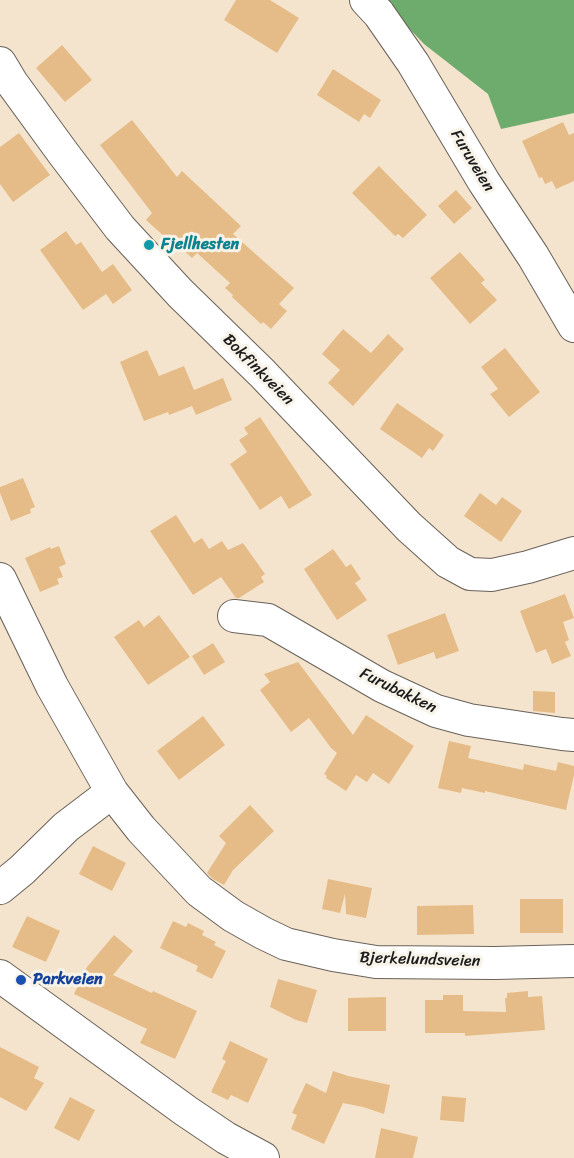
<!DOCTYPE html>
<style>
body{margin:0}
canvas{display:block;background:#f5e4cd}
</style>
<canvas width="574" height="1158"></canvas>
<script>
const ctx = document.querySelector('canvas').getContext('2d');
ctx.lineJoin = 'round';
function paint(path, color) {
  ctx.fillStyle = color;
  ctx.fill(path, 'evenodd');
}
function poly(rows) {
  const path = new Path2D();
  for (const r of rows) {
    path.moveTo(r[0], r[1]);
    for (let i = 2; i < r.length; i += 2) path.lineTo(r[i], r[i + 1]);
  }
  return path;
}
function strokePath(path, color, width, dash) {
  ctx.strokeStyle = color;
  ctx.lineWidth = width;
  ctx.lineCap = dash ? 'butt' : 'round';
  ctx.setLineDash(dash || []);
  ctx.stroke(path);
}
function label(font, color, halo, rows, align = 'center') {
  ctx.font = font + ' Sriracha,sans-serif';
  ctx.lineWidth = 6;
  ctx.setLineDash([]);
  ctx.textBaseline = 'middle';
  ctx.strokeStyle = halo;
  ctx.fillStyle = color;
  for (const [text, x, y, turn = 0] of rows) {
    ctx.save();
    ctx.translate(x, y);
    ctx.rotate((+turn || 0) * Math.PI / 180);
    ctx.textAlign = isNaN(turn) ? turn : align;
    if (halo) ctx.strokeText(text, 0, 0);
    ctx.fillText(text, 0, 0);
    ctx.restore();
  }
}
const forest = poly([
 [382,0,574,0,574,113,501,129,488,94,424,44]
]);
const building = poly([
 [236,0,270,0,299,18,277,53,224,20],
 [62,45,92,80,65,102,36,68],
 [333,69,381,100,370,118,364,114,359,122,317,95],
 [132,120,177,177,182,171,241,226,233,234,294,288,279,304,287,311,271,329,263,322,261,324,232,297,233,295,225,288,230,283,197,253,192,258,176,243,174,245,146,220,152,213,100,145],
 [563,122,569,135,574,133,574,181,556,189,552,181,545,184,542,177,539,178,522,141],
 [19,133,50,175,13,202,0,184,0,147],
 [379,166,427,215,403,238,398,234,395,236,352,193],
 [456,190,472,208,454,224,438,206],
 [66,231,76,245,81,242,102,272,113,264,132,290,113,304,106,294,83,310,40,250],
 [460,252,485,280,481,283,497,300,470,324,430,278],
 [343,329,371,353,388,334,404,349,353,406,328,383,340,370,322,354],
 [505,348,540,392,509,417,490,394,498,389,481,367],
 [147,350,159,376,184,366,194,390,223,378,232,400,196,415,192,406,169,415,168,412,144,421,120,362],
 [397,403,444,435,433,451,429,448,422,458,380,429],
 [260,417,312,495,289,509,281,496,260,510,230,464,247,452,239,440,248,434,244,428],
 [23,478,35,507,30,509,31,513,11,521,0,493,0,487],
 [480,493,496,505,502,497,522,511,501,542,464,516],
 [176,515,194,543,202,538,209,549,222,541,228,550,243,543,265,574,261,577,264,582,239,598,236,598,221,577,193,595,150,531],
 [59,546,66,564,59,567,63,577,57,579,59,584,40,592,25,558,50,547,51,549],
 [333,549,346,567,351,564,361,579,355,583,367,600,337,620,304,569],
 [565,594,574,618,563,622,569,640,565,642,571,656,552,664,546,649,536,653,520,611],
 [445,613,459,651,436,659,434,652,398,665,387,635],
 [159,615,190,657,148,685,114,637,139,620,144,627],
 [213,643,225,662,204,675,192,656],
 [298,662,353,735,366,715,414,746,389,784,373,773,367,782,356,775,346,791,326,778,327,776,324,774,337,753,331,748,309,718,291,732,260,690,270,682,264,674],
 [533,691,555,692,555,713,533,711],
 [203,716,225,745,179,780,157,751],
 [449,741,471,746,468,758,523,770,524,764,556,771,558,762,574,766,574,775,566,810,485,791,485,793,462,788,461,793,438,788],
 [250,805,274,831,233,870,224,885,213,879,207,873,226,843,219,836],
 [93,846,126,863,112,891,79,874],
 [328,879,372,888,366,918,346,914,345,894,340,913,322,909],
 [520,899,563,899,563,933,520,933],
 [473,905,474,934,417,935,417,906],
 [27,916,60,931,46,962,12,947],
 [173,921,186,927,188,923,204,931,202,935,216,942,214,945,226,951,212,979,196,971,198,966,160,948],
 [114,935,133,951,113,975,152,993,153,991,197,1011,175,1059,140,1043,147,1029,74,994,87,967],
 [278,979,317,990,307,1023,296,1020,270,1007],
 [528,991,528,997,542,996,545,1030,465,1036,465,1033,425,1033,425,1000,443,1000,443,995,463,995,463,1011,506,1012,505,998,507,998,507,993],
 [386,997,386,1031,348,1031,348,998],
 [230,1041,268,1059,248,1103,231,1095,228,1100,211,1092,226,1061,222,1059],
 [0,1047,39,1067,34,1078,44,1083,26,1111,0,1097],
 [333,1071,348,1076,390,1085,384,1114,363,1107,343,1103,324,1144,291,1129,297,1115,292,1113,306,1083,326,1093],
 [442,1096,466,1098,464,1122,440,1120],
 [70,1097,95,1110,79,1141,54,1128],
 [381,1128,418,1137,413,1158,375,1158]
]);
const minor = poly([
 [366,0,379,14,413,63,484,182,533,256,574,326],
 [0,63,12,83,63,153,120,228,180,293,262,373,409,527,448,562,470,574,492,575,528,567,574,553],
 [0,579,52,686,112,792],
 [234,616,268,620,382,686,436,711,469,720,562,734,574,735],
 [0,888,22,870,66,827,112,792,141,829,199,891,233,916,263,933,286,944,333,955,376,962,495,963,574,961],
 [0,976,186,1111,226,1138,263,1158]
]);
const markers = [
 [149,245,6,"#0f9aa8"],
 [21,980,6,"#1a4fb4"]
];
const streetNames = [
 ["Furuveien",472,161,59],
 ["Bokfinkveien",258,370,45],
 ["Furubakken",398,691,26],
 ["Bjerkelundsveien",420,960,2]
];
const cultureNames = [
 ["Fjellhesten",161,245]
];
const transitNames = [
 ["Parkveien",33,980]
];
paint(forest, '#6eac6d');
paint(building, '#e5bc87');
strokePath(minor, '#68625a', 34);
strokePath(minor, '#fff', 32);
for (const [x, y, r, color] of markers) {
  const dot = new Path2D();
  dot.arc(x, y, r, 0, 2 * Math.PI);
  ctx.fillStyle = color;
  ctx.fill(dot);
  strokePath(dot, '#f7f3e8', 2);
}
label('16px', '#1c1c1c', '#f7f3e8', streetNames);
label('bold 16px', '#0d838f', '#f7f3e8', cultureNames, 'left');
label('bold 16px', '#164399', '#f7f3e8', transitNames, 'left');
</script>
